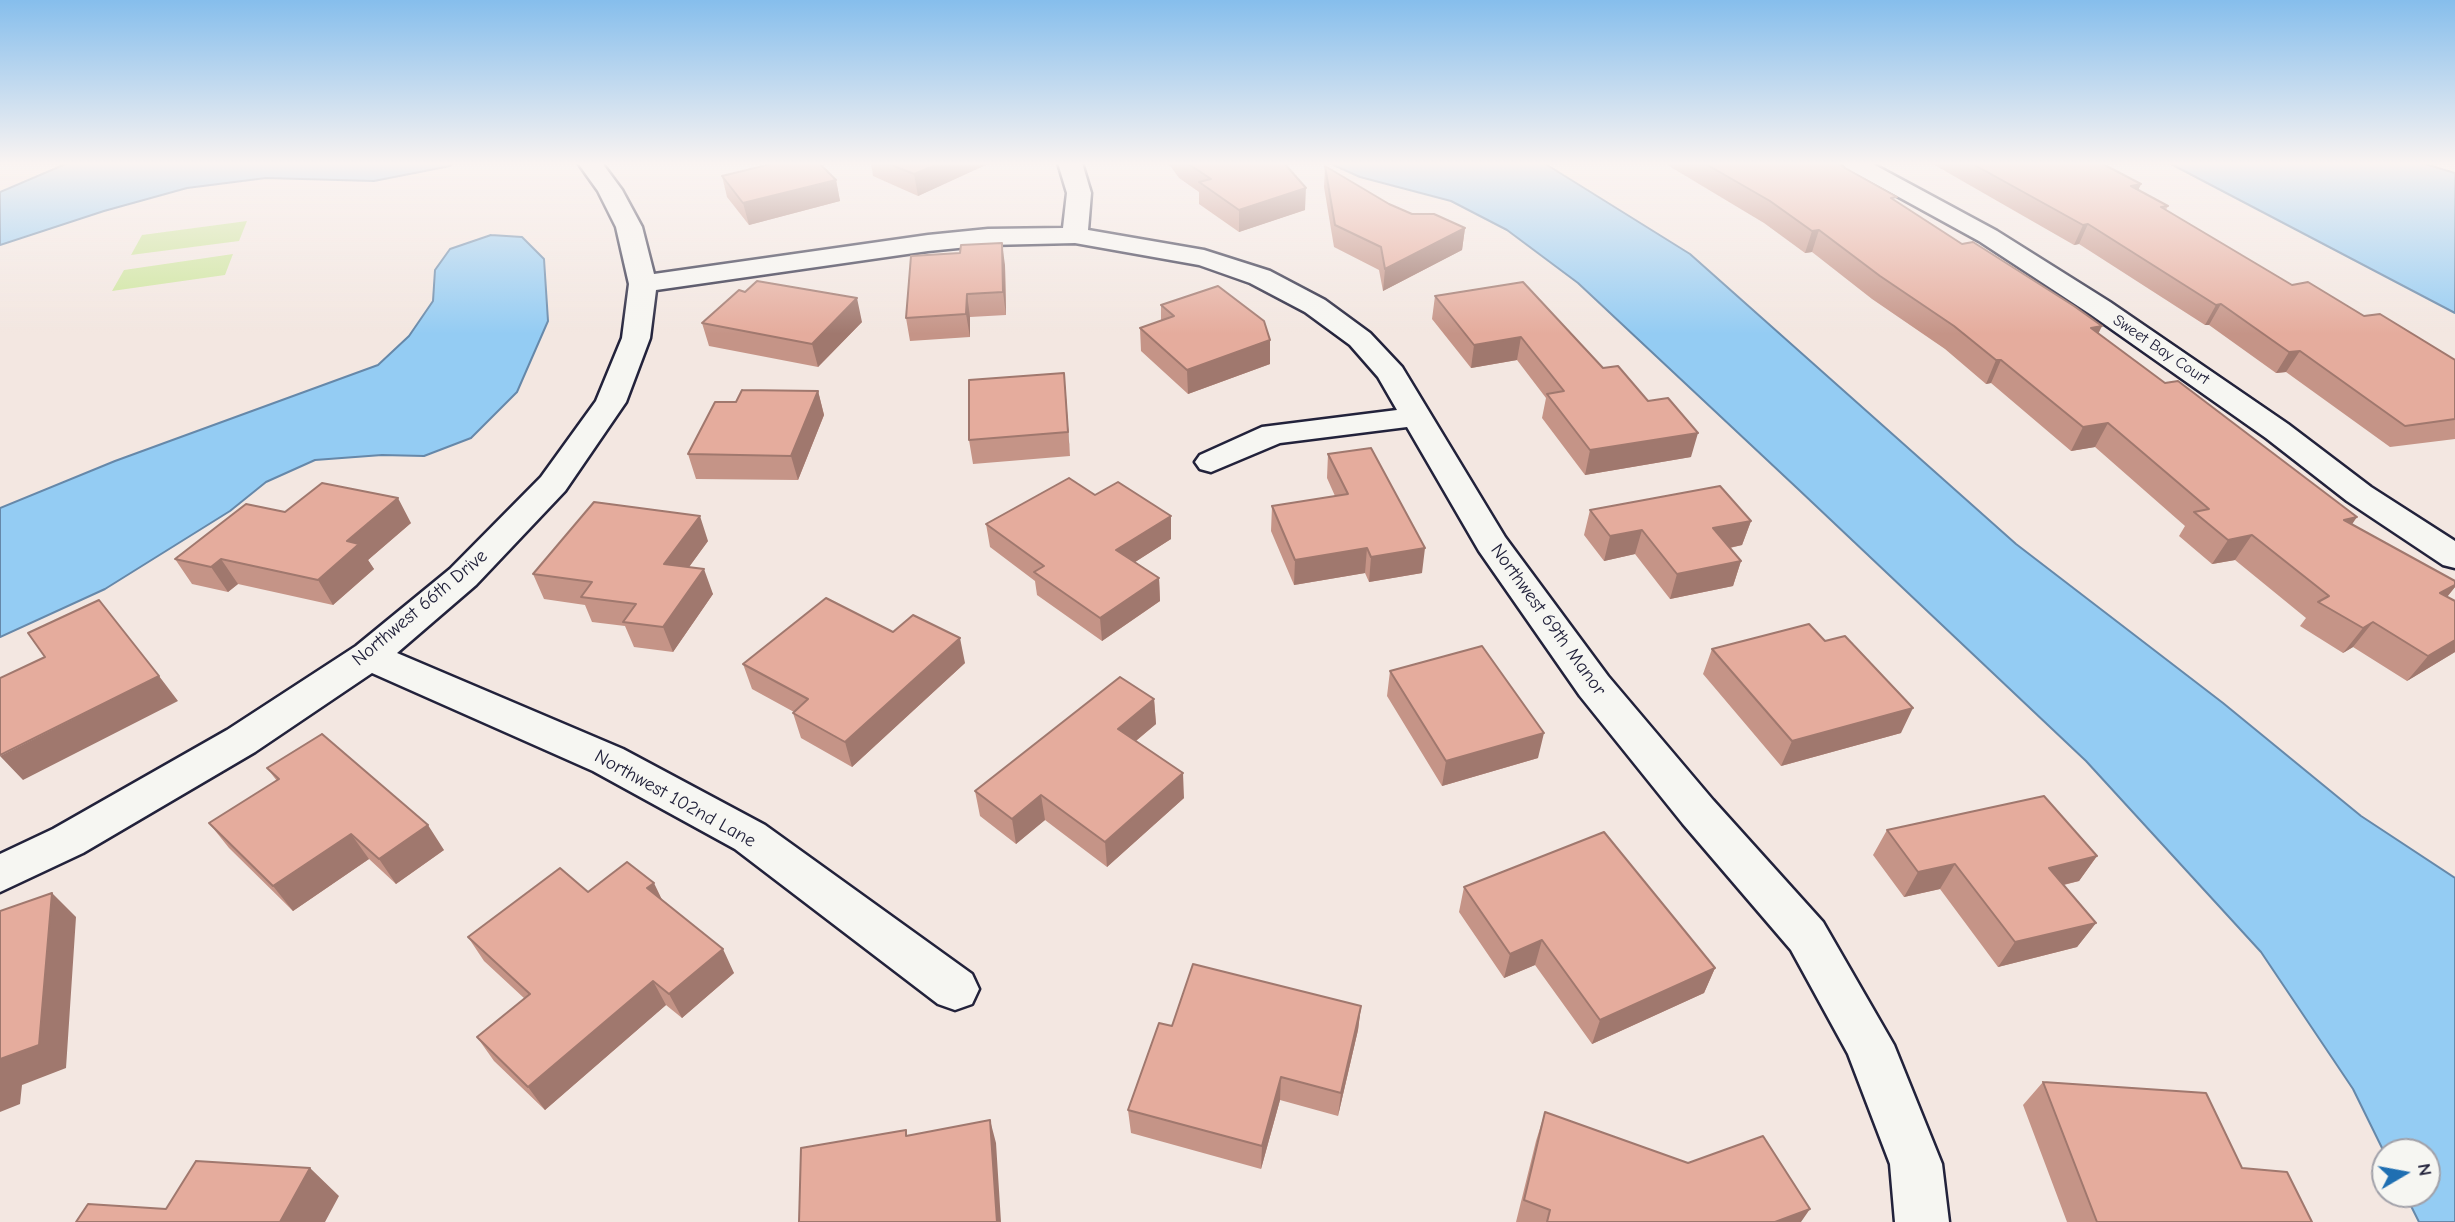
<!DOCTYPE html>
<style>
body{margin:0}
#map{position:relative;width:2455px;height:1222px;overflow:hidden;background:#f3e7e1;font-family:"Comic Neue",sans-serif}
canvas{display:block}
.north{position:absolute;left:2371px;top:1138px;width:70px;height:70px;box-sizing:border-box;background:#f6f6f2;border:2px solid #a1a1a9;border-radius:50%;rotate:80deg;font-size:19px;font-weight:700;line-height:28px;text-align:center;color:#22223b}
.north::after{content:'';display:block;margin:auto;width:24px;height:32px;background:#1f6fb2;clip-path:polygon(50% 0,100% 100%,50% 72%,0 100%)}
</style>
<div id="map">
<canvas width="2455" height="1222"></canvas>
<div class="north">N</div>
</div>
<script>
const ctx = document.querySelector('canvas').getContext('2d');
ctx.lineJoin = 'round';
function paint(path, color) {
  ctx.fillStyle = color;
  ctx.fill(path, 'evenodd');
}
function poly(rows) {
  const path = new Path2D();
  for (const r of rows) {
    path.moveTo(r[0], r[1]);
    for (let i = 2; i < r.length; i += 2) path.lineTo(r[i], r[i + 1]);
  }
  return path;
}
function strokePath(path, color, width, dash) {
  ctx.strokeStyle = color;
  ctx.lineWidth = width;
  ctx.lineCap = dash ? 'butt' : 'round';
  ctx.setLineDash(dash || []);
  ctx.stroke(path);
}
function label(font, color, halo, rows, align = 'center') {
  ctx.font = font + ' "Comic Neue",sans-serif';
  ctx.lineWidth = 5;
  ctx.setLineDash([]);
  ctx.textBaseline = 'middle';
  ctx.strokeStyle = halo;
  ctx.fillStyle = color;
  for (const [text, x, y, turn = 0] of rows) {
    ctx.save();
    ctx.translate(x, y);
    ctx.rotate((+turn || 0) * Math.PI / 180);
    ctx.textAlign = isNaN(turn) ? turn : align;
    if (halo) ctx.strokeText(text, 0, 0);
    ctx.fillText(text, 0, 0);
    ctx.restore();
  }
}
const green = poly([
 [247,221,239,241,131,255,142,235],
 [233,254,225,275,112,291,124,270]
]);
const water = poly([
 [68,163,452,163,450,166,374,181,266,178,187,188,104,211,0,245,0,192,68,163],
 [1329,163,1544,163,1690,254,2016,544,2223,703,2361,816,2455,878,2455,1222,2419,1222,2405,1194,2427,1194,2427,1152,2385,1154,2353,1089,2261,952,2086,761,1797,488,1578,283,1507,230,1451,201,1360,177,1329,163],
 [2169,163,2422,163,2455,173,2455,313,2169,163],
 [491,235,522,237,544,259,548,321,517,392,471,438,424,456,382,455,315,460,266,482,230,511,105,589,0,637,0,508,115,461,378,365,409,336,433,301,435,270,450,249,491,235]
]);
const minor = poly([
 [578,163,602,163,622,190,642,227,654,274,928,235,988,229,1063,228,1067,193,1058,163,1082,163,1091,193,1088,230,1204,250,1270,271,1325,300,1370,333,1402,367,1505,537,1608,676,1713,800,1823,922,1894,1045,1942,1164,1949,1222,1895,1222,1890,1164,1848,1054,1791,950,1683,824,1580,696,1479,551,1407,427,1280,443,1211,472,1200,469,1195,462,1200,455,1262,427,1397,410,1378,377,1350,345,1305,312,1250,283,1199,265,1075,243,988,245,928,251,656,290,650,338,626,402,565,491,476,585,397,653,623,749,765,825,972,974,979,989,972,1004,955,1010,938,1004,735,849,593,771,372,673,255,752,83,853,0,892,0,854,53,829,227,730,356,646,450,569,541,477,596,401,622,338,629,284,616,227,598,191,578,163],
 [1842,163,1871,163,1997,231,2110,302,2288,424,2371,487,2455,541,2455,568,2443,565,2347,501,2266,438,2090,314,1979,241,1846,168,1842,163]
]);
const wall = poly([
 [871,163,990,163,918,196,873,176],
 [1168,163,1284,163,1305,210,1239,232,1199,204,1199,192,1179,178],
 [1664,163,1836,163,2098,334,2352,524,2455,581,2455,587,2447,597,2455,652,2407,681,2353,647,2343,653,2300,626,2306,618,2235,560,2212,564,2179,536,2185,526,2095,447,2071,451,1991,383,1986,384,1945,349,1872,299,1812,252,1805,253,1764,223],
 [1931,163,2101,163,2141,184,2138,190,2168,206,2166,210,2292,285,2364,316,2455,360,2455,439,2390,447,2286,372,2276,373,2209,325,2205,325,2079,244,2074,245],
 [1325,166,1389,204,1412,214,1465,228,1462,250,1383,291,1379,270,1334,247,1324,187],
 [722,176,836,180,840,201,749,225,727,197],
 [1005,265,1006,315,970,317,970,337,910,341,906,318],
 [1435,296,1603,368,1691,457,1585,475,1542,418,1546,398,1517,360,1471,368,1432,319],
 [1161,305,1270,364,1188,394,1141,351,1140,328,1161,321],
 [862,322,818,367,709,346,702,323],
 [1064,373,1070,456,973,464,969,440],
 [818,391,824,415,798,480,696,479,688,454,736,402],
 [1328,454,1422,573,1369,582,1365,573,1294,585,1271,531,1272,506,1335,496,1327,478],
 [1095,495,1171,516,1171,539,1135,562,1159,578,1160,601,1102,641,1037,595,1035,581,990,547,986,524],
 [1590,510,1751,521,1742,545,1730,548,1741,561,1733,586,1670,599,1635,554,1604,561,1584,535],
 [285,512,411,523,368,560,374,569,333,605,238,584,228,592,192,584,175,559],
 [708,541,689,567,713,594,673,652,634,647,625,626,592,622,585,605,544,599,533,574],
 [893,632,965,663,852,767,801,738,793,713,794,712,752,689,743,664],
 [1712,649,1901,733,1781,766,1703,674],
 [1390,671,1538,758,1442,786,1387,696],
 [1154,699,1156,724,1136,741,1184,798,1107,867,1045,820,1016,844,980,816,975,791],
 [267,768,444,850,396,884,369,859,293,911,229,848,209,823,277,781],
 [1887,830,2097,856,2079,881,2064,885,2096,923,2077,947,1998,967,1940,889,1904,897,1873,855],
 [1464,887,1715,968,1704,993,1592,1044,1535,965,1504,978,1459,912],
 [588,892,662,900,734,973,682,1018,666,1005,545,1110,494,1061,477,1037,525,999,484,961,468,937],
 [1361,1006,1358,1030,1338,1116,1280,1100,1261,1169,1131,1133,1128,1110,1172,1026],
 [2043,1082,2242,1168,2312,1222,2067,1222,2023,1105],
 [1545,1112,1801,1222,1516,1222,1536,1141]
]);
const shadedWall = poly([
 [941,163,990,163,918,196,914,174],
 [836,180,840,201,749,225,743,203],
 [2141,184,2132,203,2131,186],
 [1306,188,1305,210,1239,232,1239,210],
 [2088,224,2079,244,2074,245,2083,225],
 [1465,228,1462,250,1383,291,1385,269],
 [1819,230,1812,252,1805,253,1812,231],
 [1002,243,1005,265,1006,315,1003,292],
 [967,294,970,317,970,337,966,314],
 [857,298,862,322,818,367,812,344],
 [2221,304,2209,325,2205,325,2216,305],
 [2102,326,2091,349,2091,328],
 [1521,337,1517,360,1471,368,1474,345],
 [1270,340,1270,364,1188,394,1187,370],
 [2300,351,2286,372,2276,373,2289,352],
 [1996,360,2001,360,1991,383,1986,384],
 [1064,373,1066,396,1070,456,1068,432],
 [818,391,824,415,798,480,791,456],
 [2108,423,2095,447,2071,451,2083,427],
 [1698,433,1691,457,1585,475,1590,450],
 [398,498,411,523,368,560,374,569,333,605,318,580,347,541],
 [700,516,708,541,673,589,664,564],
 [1171,516,1171,539,1118,573,1116,550],
 [2357,517,2340,542,2344,520],
 [1751,521,1742,545,1705,553,1713,528],
 [1642,530,1635,554,1604,561,1610,536],
 [2252,535,2235,560,2212,564,2228,540],
 [1367,548,1365,573,1294,585,1295,560],
 [1425,548,1422,573,1369,582,1371,557],
 [221,559,238,584,228,592,211,567],
 [1741,561,1733,586,1670,599,1677,574],
 [704,569,713,594,673,652,663,627],
 [1159,578,1160,601,1102,641,1100,618],
 [2455,585,2455,587,2438,608,2440,593],
 [2373,622,2353,647,2343,653,2363,628],
 [960,638,965,663,852,767,845,742],
 [2455,640,2455,652,2407,681,2428,656],
 [159,676,178,701,23,780,0,756],
 [1154,699,1156,724,1120,754,1118,729],
 [1913,708,1901,733,1781,766,1792,741],
 [1544,733,1538,758,1442,786,1446,761],
 [1183,773,1184,798,1107,867,1105,842],
 [1041,795,1045,820,1016,844,1012,819],
 [428,825,444,850,396,884,379,859],
 [351,834,369,859,293,911,273,886],
 [2097,856,2079,881,2032,892,2049,868],
 [1955,864,1940,889,1904,897,1918,872],
 [654,883,666,908,647,888],
 [52,893,76,917,66,1068,22,1085,20,1104,0,1112,0,1059],
 [2096,923,2077,947,1998,967,2015,942],
 [1542,940,1535,965,1504,978,1510,954],
 [723,949,734,973,682,1018,669,994],
 [1715,968,1704,993,1592,1044,1600,1020],
 [653,981,666,1005,545,1110,528,1087],
 [1361,1006,1358,1030,1338,1116,1341,1093],
 [1281,1077,1280,1100,1261,1169,1262,1146],
 [990,1120,996,1143,1001,1222,997,1222],
 [310,1168,339,1196,325,1222,280,1222],
 [1810,1209,1801,1222,1775,1222]
]);
const building = poly([
 [775,163,819,163,836,180,743,203,722,176,775,163],
 [887,163,941,163,914,174,887,163],
 [1187,163,1284,163,1306,188,1239,210,1199,182,1211,179,1187,163],
 [1704,163,1836,163,1897,197,1891,198,1962,244,1973,242,2074,306,2102,326,2091,328,2165,383,2178,381,2357,517,2344,520,2455,581,2455,585,2440,593,2455,601,2455,640,2428,656,2373,622,2363,628,2318,602,2329,596,2252,535,2228,540,2194,512,2209,509,2108,423,2083,427,2001,360,1996,360,1954,326,1880,276,1819,230,1812,231,1770,201,1704,163],
 [1971,163,2101,163,2141,184,2131,186,2168,206,2161,207,2292,285,2308,282,2364,316,2380,314,2455,360,2455,419,2405,426,2300,351,2289,352,2221,304,2216,305,2088,224,2083,225,1971,163],
 [1325,166,1389,204,1412,214,1434,214,1465,228,1385,269,1381,247,1335,225,1325,166],
 [1002,243,1003,292,967,294,966,314,906,318,911,256,960,253,961,245,1002,243],
 [757,281,857,298,812,344,702,323,739,290,745,292,757,281],
 [1523,282,1603,368,1618,366,1648,401,1668,398,1698,433,1590,450,1547,394,1564,391,1521,337,1474,345,1435,296,1523,282],
 [1218,286,1264,321,1270,340,1187,370,1140,328,1174,316,1161,305,1218,286],
 [1064,373,1068,432,969,440,969,380,1064,373],
 [742,390,818,391,791,456,688,454,715,402,736,402,742,390],
 [1371,448,1425,548,1371,557,1367,548,1295,560,1272,506,1348,494,1328,454,1371,448],
 [1069,478,1095,495,1118,482,1171,516,1116,550,1159,578,1100,618,1034,572,1044,566,986,524,1069,478],
 [322,483,398,498,347,541,359,544,318,580,221,559,211,567,175,559,246,504,285,512,322,483],
 [1720,486,1751,521,1713,528,1741,561,1677,574,1642,530,1610,536,1590,510,1720,486],
 [594,502,700,516,664,564,704,569,663,627,623,622,636,604,581,597,592,582,533,574,594,502],
 [826,598,893,632,913,615,960,638,845,742,793,713,808,699,743,664,826,598],
 [99,600,159,676,0,755,0,678,45,657,28,633,99,600],
 [1809,624,1825,641,1845,636,1913,708,1792,741,1712,649,1809,624],
 [1482,646,1544,733,1446,761,1390,671,1482,646],
 [1120,677,1154,699,1118,729,1183,773,1105,842,1041,795,1012,819,975,791,1120,677],
 [322,734,428,825,379,859,351,834,273,886,209,823,279,779,267,768,322,734],
 [2044,796,2097,856,2049,868,2096,923,2015,942,1955,864,1918,872,1887,830,2044,796],
 [1604,832,1715,968,1600,1020,1542,940,1510,954,1464,887,1604,832],
 [627,862,654,883,647,888,723,949,669,994,653,981,528,1087,477,1037,530,994,468,937,560,868,588,892,627,862],
 [52,893,39,1045,0,1059,0,911,52,893],
 [1193,964,1361,1006,1341,1093,1281,1077,1262,1146,1128,1110,1159,1023,1172,1026,1193,964],
 [2043,1082,2206,1093,2242,1168,2287,1172,2312,1222,2097,1222,2043,1082],
 [1545,1112,1688,1163,1763,1136,1810,1209,1775,1222,1547,1222,1550,1210,1524,1200,1545,1112],
 [990,1120,997,1222,799,1222,801,1148,906,1130,906,1136,990,1120],
 [196,1161,310,1168,280,1222,76,1222,88,1204,166,1209,196,1161]
]);
const farStreetnames = [
 ["Sweet Bay Court",2161,350,34]
];
const streetNames = [
 ["Northwest 66th Drive",420,608,-40],
 ["Northwest 69th Manor",1548,620,54],
 ["Northwest 102nd Lane",675,799,29]
];
paint(green, '#cce59b');
paint(water, '#94ccf3');
strokePath(water, '#6688a9', 2);
strokePath(minor, '#22223b', 5);
paint(minor, '#f6f6f2');
paint(wall, '#c59487');
paint(shadedWall, '#a0786e');
paint(building, '#e5ac9d');
strokePath(building, '#a0786e', 2);
const sky = ctx.createLinearGradient(0, 0, 0, 334);
sky.addColorStop(0, '#86beec');
sky.addColorStop(0.49, '#faf4f2');
sky.addColorStop(1, '#faf4f200');
ctx.fillStyle = sky;
ctx.fillRect(0, 0, 2455, 334);
label('16px', '#22223b', '#f6f6f2', farStreetnames);
label('19px', '#22223b', '#f6f6f2', streetNames);
</script>
